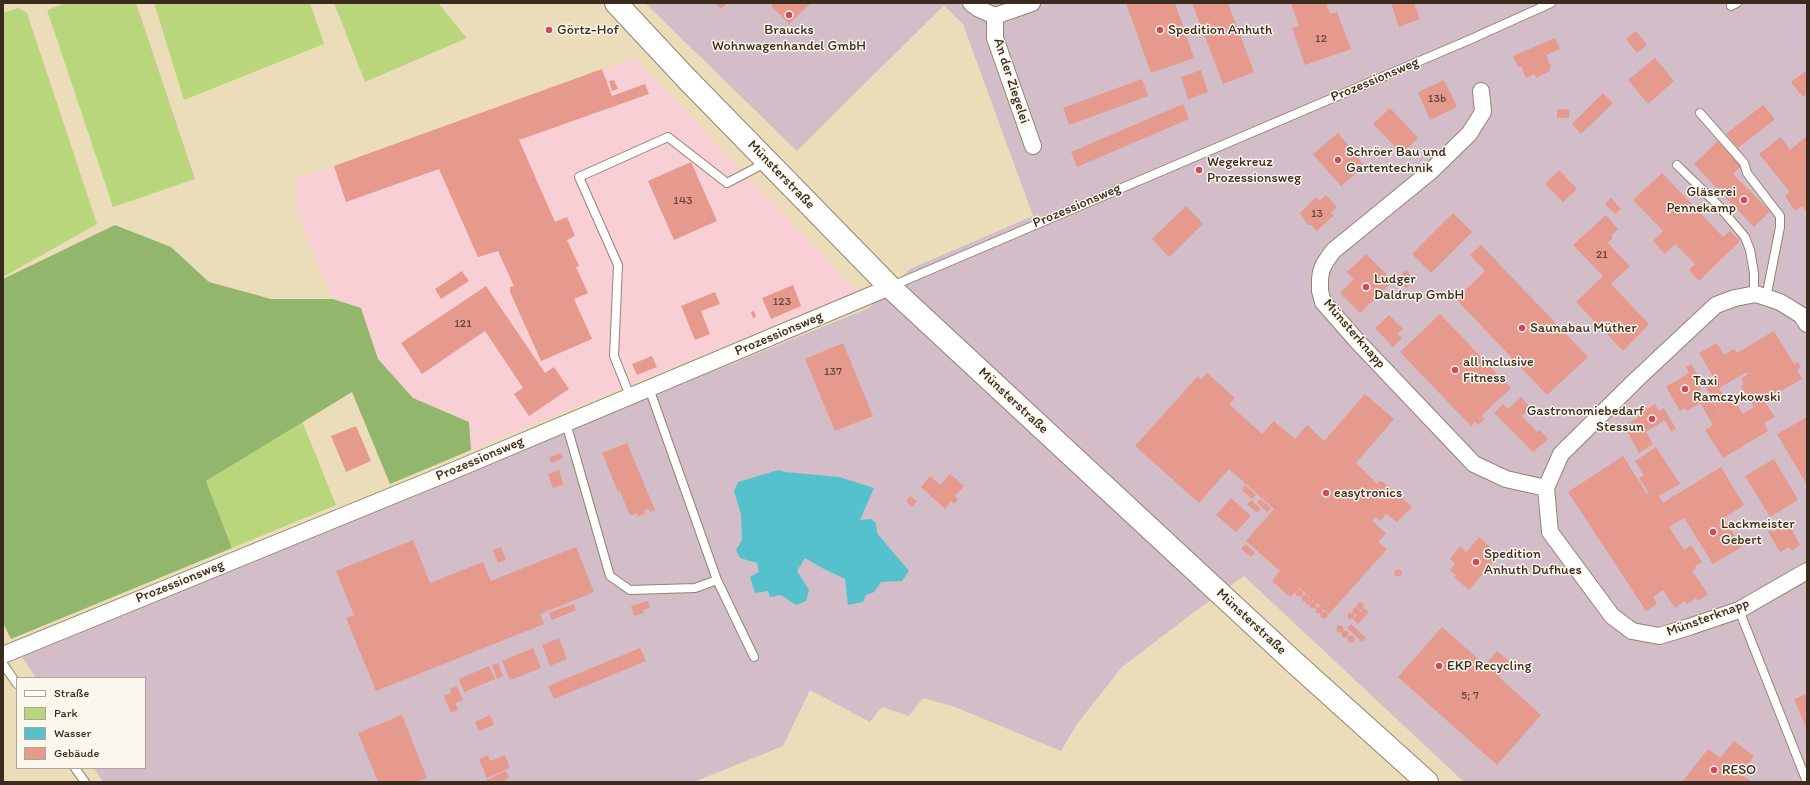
<!DOCTYPE html>
<meta charset="utf-8">
<style>
body{margin:0}
#map{position:relative;width:1810px;height:785px;overflow:hidden;background:#ecddba;font-family:Itim,sans-serif}
canvas{display:block}
.frame{position:absolute;inset:0;border:4px solid #3b2a1e;pointer-events:none}
.legend{position:absolute;left:16px;top:677px;width:130px;height:92px;box-sizing:border-box;background:#fbf7ec;border:1px solid #aea59a;margin:0;padding:5px 7px;list-style:none;font-size:12px;color:#3b2a1e}
.legend li{display:flex;align-items:center;gap:8px;height:20px}
.legend b{width:20px;border:1px solid #aea59a}
</style>
<div id="map">
<canvas width="1810" height="785"></canvas>
<div class="frame"></div>
<ul class="legend">
<li><b style="height:5px;background:#fff"></b>Straße</li>
<li><b style="height:11px;background:#b9d67c"></b>Park</li>
<li><b style="height:11px;background:#55c1cd"></b>Wasser</li>
<li><b style="height:11px;background:#e69a8e"></b>Gebäude</li>
</ul>
</div>
<script>
const ctx = document.querySelector('canvas').getContext('2d');
ctx.lineJoin = 'round';
function paint(path, color) {
  ctx.fillStyle = color;
  ctx.fill(path, 'evenodd');
}
function poly(rows) {
  const path = new Path2D();
  for (const r of rows) {
    if (r.length === 3) {
      path.moveTo(r[0] + r[2], r[1]);
      path.arc(r[0], r[1], r[2], 0, 2 * Math.PI);
      continue;
    }
    path.moveTo(r[0], r[1]);
    for (let i = 2; i < r.length; i += 2) path.lineTo(r[i], r[i + 1]);
  }
  return path;
}
function strokePath(path, color, width, dash) {
  ctx.strokeStyle = color;
  ctx.lineWidth = width;
  ctx.lineCap = dash ? 'butt' : 'round';
  ctx.setLineDash(dash || []);
  ctx.stroke(path);
}
function label(font, color, halo, rows, align = 'center') {
  ctx.font = font + ' Itim,sans-serif';
  ctx.lineWidth = 3;
  ctx.setLineDash([]);
  ctx.textBaseline = 'middle';
  ctx.strokeStyle = halo;
  ctx.fillStyle = color;
  for (const [text, x, y, turn = 0] of rows) {
    ctx.save();
    ctx.translate(x, y);
    ctx.rotate((+turn || 0) * Math.PI / 180);
    ctx.textAlign = isNaN(turn) ? turn : align;
    if (halo) ctx.strokeText(text, 0, 0);
    ctx.fillText(text, 0, 0);
    ctx.restore();
  }
}
const built = poly([
 [635,58,857,291,471,450,469,422,413,398,378,359,361,308,333,299,297,214,296,179]
]);
const industrial = poly([
 [645,3,1807,3,1807,782,1464,782,1244,576,1189,616,1122,667,1077,724,1061,751,955,707,923,698,909,716,882,707,870,722,810,690,783,746,694,782,103,782,94,768,145,768,145,678,36,678,22,657,675,387,869,308,910,269,1033,216,963,24,944,5,797,151]
]);
const green = poly([
 [66,3,136,3,195,179,113,207,47,10],
 [154,3,310,3,324,44,184,100],
 [334,3,438,3,467,38,365,82],
 [18,8,27,13,97,224,3,277,3,13],
 [302,421,336,505,232,548,206,481]
]);
const forest = poly([
 [115,225,171,247,209,282,271,299,333,299,361,308,378,359,413,398,469,422,471,450,390,484,352,392,206,481,232,548,11,639,3,623,3,279]
]);
const water = poly([
 [778,470,785,472,839,477,874,488,860,520,871,519,876,523,877,533,909,571,902,581,881,582,874,592,866,595,863,602,848,605,845,579,822,568,805,558,797,571,809,590,806,601,796,605,781,595,770,597,768,591,755,593,750,577,759,572,757,563,740,558,736,550,742,540,741,514,734,491,738,482]
]);
const building = poly([
 [715,3,727,3,721,9],
 [774,3,811,3,789,24,771,6],
 [1126,3,1175,3,1194,58,1151,73],
 [1192,3,1228,3,1254,72,1223,84],
 [1291,3,1326,3,1330,14,1337,12,1351,49,1305,65,1292,28,1299,26],
 [1391,3,1414,3,1420,19,1399,27],
 [1636,31,1647,45,1637,53,1626,39],
 [1555,38,1560,49,1546,55,1551,67,1549,68,1550,71,1536,78,1534,74,1526,78,1521,66,1518,67,1513,56],
 [1655,58,1674,81,1648,104,1628,80],
 [602,69,612,96,645,84,649,94,519,140,555,222,567,217,575,236,567,240,579,266,576,267,588,293,574,299,592,339,541,361,510,292,510,287,514,286,498,251,478,257,439,169,346,202,334,166],
 [1201,70,1208,92,1188,99,1181,77],
 [1807,70,1807,94,1803,97,1791,82],
 [1142,79,1148,96,1069,125,1063,108],
 [614,80,618,89,612,91,609,81],
 [1444,80,1457,107,1430,120,1418,92],
 [1603,93,1613,103,1581,134,1572,124],
 [1183,104,1189,119,1077,167,1071,152],
 [1763,105,1775,119,1738,148,1726,134],
 [1390,108,1418,138,1402,154,1373,124],
 [1557,109,1569,110,1569,118,1557,118],
 [1338,133,1365,166,1341,186,1313,154],
 [1807,136,1807,212,1802,206,1795,211,1785,196,1790,192,1759,154,1781,137,1790,150],
 [1718,141,1741,166,1733,174,1770,211,1754,227,1694,164],
 [691,162,717,221,674,240,648,181],
 [1559,170,1577,189,1563,202,1545,184],
 [1662,173,1723,237,1730,231,1740,241,1699,281,1689,270,1695,264,1675,244,1665,254,1653,241,1663,231,1633,200],
 [1326,195,1337,207,1331,213,1334,215,1317,231,1311,225,1308,225,1300,213,1316,197,1320,201],
 [1611,198,1621,209,1615,214,1605,204],
 [1186,206,1203,224,1169,257,1152,239],
 [1453,213,1472,232,1431,273,1412,254],
 [1606,215,1618,229,1611,236,1613,237,1609,242,1606,241,1630,266,1611,284,1649,324,1623,351,1576,302,1603,276,1573,245],
 [1481,245,1588,357,1547,395,1456,299,1485,271,1470,255],
 [1366,254,1393,281,1360,313,1340,293,1354,279,1347,272],
 [1406,270,1415,279,1406,288,1397,279],
 [462,271,469,281,441,299,435,289],
 [793,285,801,306,771,319,762,298],
 [486,286,545,373,554,367,569,389,529,416,514,394,523,388,485,331,422,374,401,343],
 [715,292,720,304,701,311,710,334,695,340,681,306],
 [754,311,756,317,753,318,751,312],
 [1440,314,1511,388,1481,416,1485,419,1478,425,1475,422,1471,426,1400,352],
 [1389,315,1403,329,1397,334,1402,338,1393,347,1375,328],
 [1774,331,1794,364,1798,362,1801,367,1797,370,1802,379,1764,401,1775,417,1764,423,1768,431,1723,458,1705,430,1713,425,1700,403,1687,411,1685,408,1680,411,1666,387,1689,373,1686,367,1691,364,1704,385,1699,388,1704,397,1709,395,1726,423,1704,384,1714,378,1699,353,1717,343,1724,355,1734,349,1737,353],
 [1747,372,1748,374,1741,379,1744,384,1741,386,1754,407,1743,414,1732,396,1726,399,1719,388],
 [843,343,873,416,835,431,805,359],
 [652,356,657,367,637,375,632,364],
 [1207,373,1235,398,1229,404,1262,434,1274,421,1295,439,1307,425,1324,441,1365,394,1394,419,1356,463,1377,484,1379,481,1383,482,1412,507,1397,522,1386,514,1380,521,1376,517,1372,521,1386,533,1378,542,1387,549,1329,614,1313,600,1308,605,1305,603,1310,597,1299,588,1290,597,1272,581,1280,571,1246,541,1274,509,1229,469,1199,503,1135,446,1198,376,1201,380],
 [1521,397,1531,408,1522,416,1537,432,1540,430,1548,439,1533,452,1494,413,1503,404,1508,409],
 [1655,404,1659,411,1664,408,1676,429,1671,432,1665,420,1646,432,1653,444,1639,453,1624,426,1643,414,1640,409,1645,406,1647,409],
 [1807,417,1807,485,1777,434],
 [356,426,371,461,346,472,331,436],
 [627,443,655,510,650,512,648,508,644,510,645,514,638,516,637,513,630,516,620,491,618,492,602,453],
 [1656,447,1680,484,1659,496,1663,503,1672,497,1671,496,1673,495,1674,496,1721,467,1744,505,1724,518,1742,547,1713,564,1684,518,1669,527,1684,550,1691,545,1702,562,1695,566,1696,569,1692,571,1708,594,1698,601,1696,598,1687,604,1685,601,1675,608,1663,590,1653,597,1657,604,1646,611,1568,492,1623,456,1647,494,1649,493,1639,478,1644,475,1635,461],
 [560,453,563,458,551,463,549,458],
 [1774,459,1798,500,1770,517,1745,476],
 [559,470,563,484,553,488,548,474],
 [950,474,964,486,955,496,958,499,954,504,951,501,945,509,921,487,930,476,940,485],
 [1245,485,1256,495,1252,499,1242,490],
 [910,496,917,501,912,507,906,501],
 [1231,498,1251,516,1236,532,1216,515],
 [1260,499,1271,508,1267,512,1257,503],
 [1251,500,1261,509,1257,513,1247,504],
 [1788,523,1800,545,1792,551,1789,547,1780,552,1768,532,1771,530,1773,532],
 [1479,537,1499,555,1469,590,1454,577,1456,575,1450,570,1455,564,1450,559,1460,546,1466,552],
 [413,540,430,583,483,562,491,581,576,547,594,592,540,614,544,624,376,691,346,618,354,615,336,571],
 [1246,544,1255,553,1251,557,1241,549],
 [501,547,506,560,498,563,493,550],
 [1398,573,3.5],
 [1299,593,3.5],
 [1305,598,3.5],
 [648,601,650,608,643,610,644,613,634,616,631,606],
 [1313,605,3.5],
 [1360,606,3.5],
 [574,604,576,610,552,620,549,613],
 [1319,610,3.5],
 [1356,611,3.5],
 [1364,608,1369,612,1358,624,1353,619],
 [1324,615,3.5],
 [1351,616,3.5],
 [1351,624,1366,638,1362,642,1347,628],
 [1340,629,3.5],
 [1442,627,1485,665,1497,651,1511,663,1499,677,1541,715,1497,765,1398,677],
 [1345,634,3.5],
 [1351,639,3.5],
 [559,638,567,659,550,666,542,645],
 [533,648,541,668,510,680,502,661],
 [640,648,646,661,554,699,548,686],
 [498,663,503,676,497,679,492,665],
 [489,666,495,679,464,692,459,679],
 [457,686,463,700,455,703,458,710,451,713,444,696,451,693,450,689],
 [1807,694,1807,730,1794,699],
 [402,715,427,778,416,782,378,782,358,733],
 [490,715,494,725,479,731,475,722],
 [1734,741,1754,756,1743,772,1745,773,1743,776,1752,782,1682,782,1708,749,1720,758],
 [488,755,490,761,505,755,510,768,487,778,479,759],
 [506,771,509,778,500,782,487,782,486,780]
]);
const lane = poly([
 [1731,6,1737,3],
 [1700,113,1744,163,1747,173,1780,216,1780,227,1766,298],
 [1677,165,1718,205,1745,237,1750,250,1754,273,1754,294],
 [892,286,1469,40,1551,3],
 [630,396,614,356,618,265,579,177,668,137,727,183,767,162],
 [566,423,610,576,630,590,695,588,717,580,649,388],
 [717,580,754,657],
 [1739,610,1807,782],
 [3,664,17,684],
 [75,768,85,782]
]);
const street = poly([
 [971,3,979,9,995,16,1032,3],
 [995,16,995,38,1033,146],
 [1481,91,1483,112,1469,134,1431,171,1333,251,1324,264,1321,272,1320,279,1320,291,1323,302,1358,342,1474,464,1506,479,1546,488],
 [1807,324,1801,315,1780,302,1756,294,1735,298,1716,305,1637,379,1561,454,1546,488,1550,532,1612,616,1632,631,1659,636,1689,627,1739,610,1807,571],
 [3,655,443,475,890,287]
]);
const secondary = poly([
 [616,3,685,77,890,287,1295,663,1427,782]
]);
const markers = [
 [789,15,4,"#d1495b"],
 [549,30,4,"#d1495b"],
 [1160,30,4,"#d1495b"],
 [1338,160,4,"#d1495b"],
 [1199,170,4,"#d1495b"],
 [1744,200,4,"#d1495b"],
 [1366,287,4,"#d1495b"],
 [1522,328,4,"#d1495b"],
 [1455,370,4,"#d1495b"],
 [1685,389,4,"#d1495b"],
 [1652,419,4,"#d1495b"],
 [1326,493,4,"#d1495b"],
 [1713,532,4,"#d1495b"],
 [1476,562,4,"#d1495b"],
 [1439,666,4,"#d1495b"],
 [1714,770,4,"#d1495b"]
];
const numberNames = [
 ["12",1321,39],
 ["13b",1437,99],
 ["143",683,201],
 ["13",1317,214],
 ["21",1602,255],
 ["123",782,302],
 ["121",463,324],
 ["137",833,372],
 ["5; 7",1470,696]
];
const poiNames = [
 ["Görtz-Hof",557,30],
 ["Braucks",789,30,"center"],
 ["Wohnwagenhandel GmbH",789,46,"center"],
 ["Spedition Anhuth",1168,30],
 ["Schröer Bau und",1346,152],
 ["Gartentechnik",1346,168],
 ["Wegekreuz",1207,162],
 ["Prozessionsweg",1207,178],
 ["Gläserei",1736,192,"right"],
 ["Pennekamp",1736,208,"right"],
 ["Ludger",1374,279],
 ["Daldrup GmbH",1374,295],
 ["Saunabau Müther",1530,328],
 ["all inclusive",1463,362],
 ["Fitness",1463,378],
 ["Taxi",1693,381],
 ["Ramczykowski",1693,397],
 ["Gastronomiebedarf",1644,411,"right"],
 ["Stessun",1644,427,"right"],
 ["easytronics",1334,493],
 ["Lackmeister",1721,524],
 ["Gebert",1721,540],
 ["Spedition",1484,554],
 ["Anhuth Dufhues",1484,570],
 ["EKP Recycling",1447,666],
 ["RESO",1722,770]
];
const streetNames = [
 ["Prozessionsweg",1375,80,-23],
 ["An der Ziegelei",1011,81,72],
 ["Münsterstraße",781,175,46],
 ["Prozessionsweg",1077,206,-23],
 ["Prozessionsweg",779,334,-23],
 ["Münsterknapp",1354,334,49],
 ["Münsterstraße",1013,401,43],
 ["Prozessionsweg",480,459,-23],
 ["Prozessionsweg",180,582,-22],
 ["Münsterknapp",1708,618,-20],
 ["Münsterstraße",1251,622,43]
];
paint(built, '#f7cfd4');
paint(industrial, '#d2bdc8');
paint(green, '#b9d67c');
paint(forest, '#92b76c');
paint(water, '#55c1cd');
paint(building, '#e69a8e');
strokePath(lane, '#94846c', 10);
strokePath(street, '#94846c', 18);
strokePath(secondary, '#94846c', 24);
strokePath(lane, '#fff', 8);
strokePath(street, '#fff', 16);
strokePath(secondary, '#fff', 22);
for (const [x, y, r, color] of markers) {
  const dot = new Path2D();
  dot.arc(x, y, r, 0, 2 * Math.PI);
  ctx.fillStyle = color;
  ctx.fill(dot);
  strokePath(dot, '#fbf7ec', 1.5);
}
label('12px', '#66463a', null, numberNames);
label('14px', '#3b2a1e', '#fbf7ec', poiNames, 'left');
label('14px', '#3b2a1e', '#fbf7ec', streetNames);
</script>
